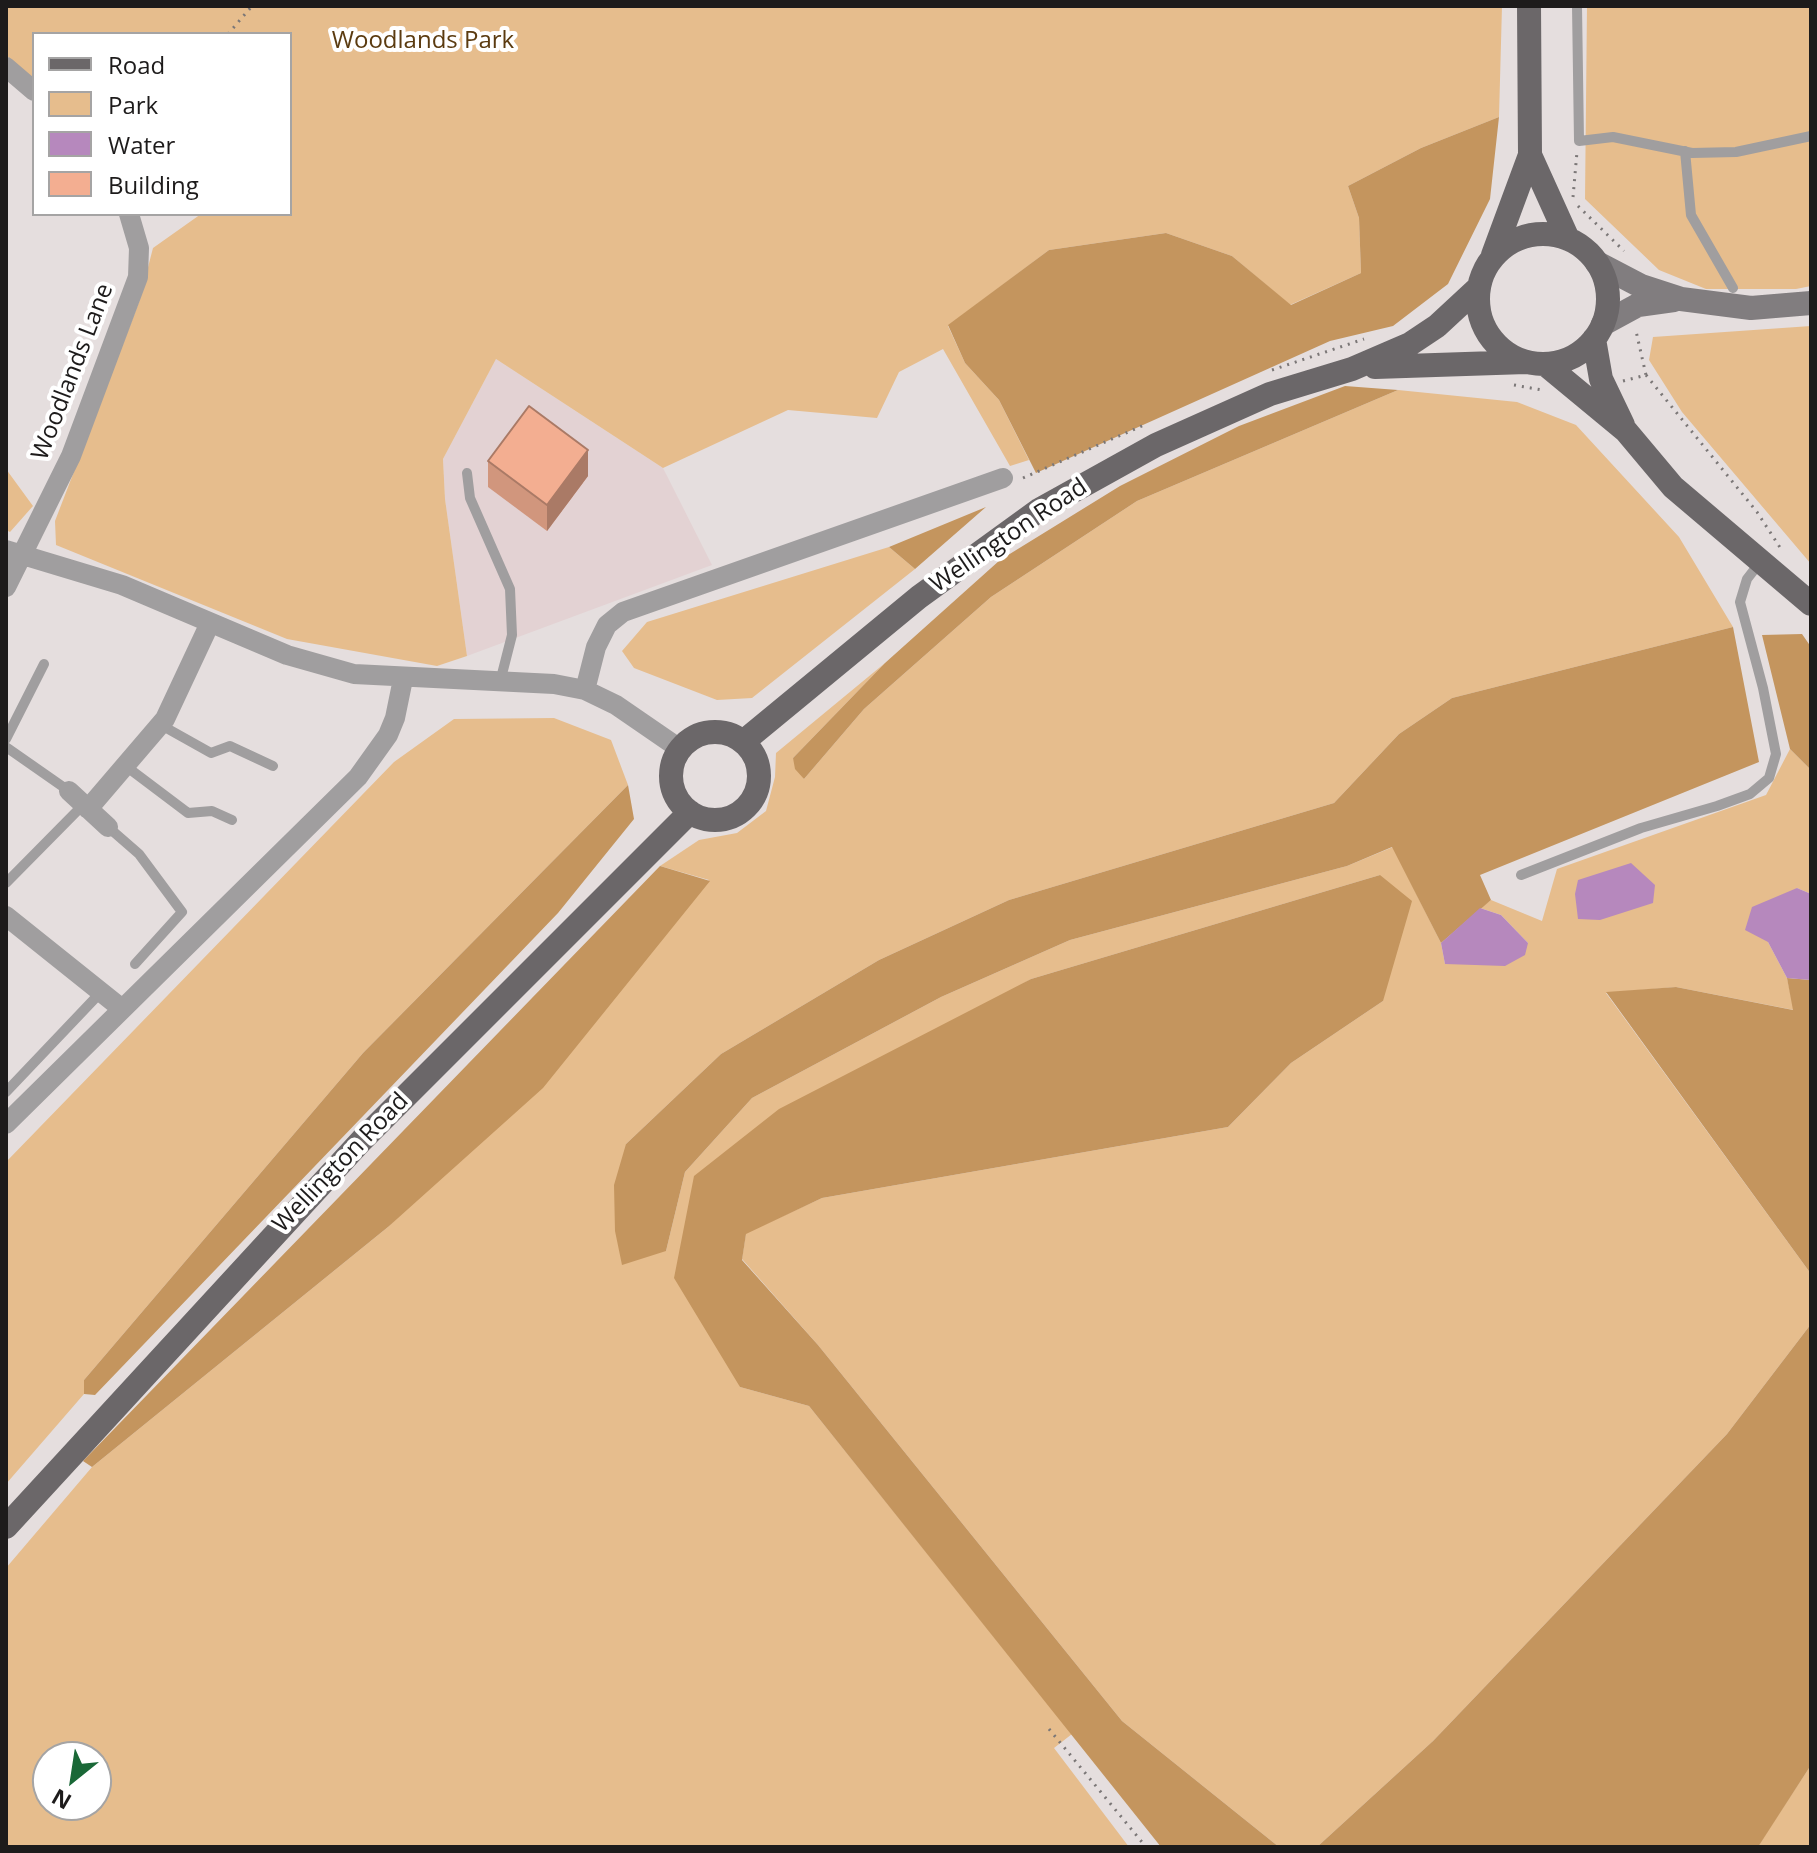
<!DOCTYPE html>
<style>
body{margin:0}
#map{position:relative;width:1817px;height:1853px;overflow:hidden;background:#e5dede;font-family:"Open Sans",sans-serif}
canvas{display:block}
.frame{position:absolute;inset:0;border:8px solid #1d1b1b;pointer-events:none}
.legend{position:absolute;left:32px;top:32px;width:260px;height:184px;box-sizing:border-box;background:#fff;border:2px solid #a5a4a4;margin:0;padding:10px 14px;list-style:none;font-size:24px;color:#1d1b1b}
.legend li{display:flex;align-items:center;gap:16px;height:40px}
.legend b{width:40px;border:2px solid #a5a4a4}
.north{position:absolute;left:32px;top:1741px;width:80px;height:80px;box-sizing:border-box;background:#fff;border:2px solid #a5a4a4;border-radius:50%;rotate:210deg;font-size:22px;font-weight:700;line-height:32px;text-align:center;color:#1d1b1b}
.north::after{content:'';display:block;margin:auto;width:28px;height:36px;background:#1a6837;clip-path:polygon(50% 0,100% 100%,50% 72%,0 100%)}
</style>
<div id="map">
<canvas width="1817" height="1853"></canvas>
<div class="frame"></div>
<ul class="legend">
<li><b style="height:10px;background:#6b6769"></b>Road</li>
<li><b style="height:22px;background:#e6bd8d"></b>Park</li>
<li><b style="height:22px;background:#b688bd"></b>Water</li>
<li><b style="height:22px;background:#f3ae91"></b>Building</li>
</ul>
<div class="north">N</div>
</div>
<script>
const ctx = document.querySelector('canvas').getContext('2d');
ctx.lineJoin = 'round';
function paint(path, color) {
  ctx.fillStyle = color;
  ctx.fill(path, 'evenodd');
}
function poly(rows) {
  const path = new Path2D();
  for (const r of rows) {
    if (r.length === 3) {
      path.moveTo(r[0] + r[2], r[1]);
      path.arc(r[0], r[1], r[2], 0, 2 * Math.PI);
      continue;
    }
    path.moveTo(r[0], r[1]);
    for (let i = 2; i < r.length; i += 2) path.lineTo(r[i], r[i + 1]);
  }
  return path;
}
function strokePath(path, color, width, dash) {
  ctx.strokeStyle = color;
  ctx.lineWidth = width;
  ctx.lineCap = dash ? 'butt' : 'round';
  ctx.setLineDash(dash || []);
  ctx.stroke(path);
}
function label(font, color, halo, rows, align = 'center') {
  ctx.font = font + ' "Open Sans",sans-serif';
  ctx.lineWidth = 8;
  ctx.setLineDash([]);
  ctx.textBaseline = 'middle';
  ctx.strokeStyle = halo;
  ctx.fillStyle = color;
  for (const [text, x, y, turn = 0] of rows) {
    ctx.save();
    ctx.translate(x, y);
    ctx.rotate((+turn || 0) * Math.PI / 180);
    ctx.textAlign = isNaN(turn) ? turn : align;
    if (halo) ctx.strokeText(text, 0, 0);
    ctx.fillText(text, 0, 0);
    ctx.restore();
  }
}
const built = poly([
 [496,359,663,468,712,565,467,656,445,499,443,459]
]);
const green = poly([
 [6,6,1502,6,1499,117,1421,148,1348,186,1359,218,1361,273,1290,305,1232,256,1166,233,1049,250,948,326,965,363,999,400,1029,460,1010,466,943,349,899,372,877,418,788,410,663,468,496,359,443,459,445,499,467,656,437,666,287,639,56,545,55,521,139,302,153,248,201,214,290,214,290,34,34,34,34,80,6,55],
 [1587,6,1811,6,1811,286,1796,289,1706,289,1659,270,1585,199],
 [1811,326,1811,564,1682,412,1649,360,1653,337],
 [1398,390,1517,402,1576,425,1679,537,1733,627,1452,698,1399,734,1334,803,1009,900,879,960,721,1054,626,1144,666,1251,685,1172,752,1098,941,997,1070,940,1347,866,1393,847,1441,943,1445,964,1528,943,1501,915,1480,908,1491,900,1542,921,1557,869,1766,795,1790,749,1811,770,1811,894,1797,888,1768,942,1787,978,1794,1010,1676,987,1606,993,1811,1274,1811,1324,1727,1434,1433,1741,1317,1847,1279,1847,1122,1721,818,1345,742,1259,746,1233,822,1198,1228,1127,1291,1063,1383,1001,1380,875,1031,979,694,1177,740,1387,809,1406,1072,1734,1054,1748,1129,1847,6,1847,6,1568,92,1467,388,1227,709,880,660,866,699,840,737,833,766,811,775,777,776,753,885,663,793,758,804,779,864,709,991,597,1137,501],
 [48,1757,96,1757,96,1805,48,1805],
 [6,469,33,506,10,532,6,530],
 [889,547,915,569,752,698,717,700,634,668,622,651,647,622],
 [554,718,611,740,628,785,363,1053,84,1380,84,1394,6,1484,6,1162,394,762,454,719],
 [1811,1765,1811,1847,1758,1847,1761,1841]
]);
const forest = poly([
 [1499,117,1490,199,1448,284,1393,326,1330,341,1036,473,999,400,965,363,948,325,1049,250,1166,233,1232,256,1291,305,1361,273,1359,218,1348,186,1421,148],
 [1345,386,1398,390,1137,501,991,597,864,709,804,779,795,769,793,758,885,663,1000,560,1120,486,1239,426],
 [986,507,915,569,889,547],
 [1733,627,1759,762,1480,875,1491,900,1441,943,1392,847,1347,866,1070,940,941,997,752,1098,685,1172,666,1251,622,1265,615,1231,614,1185,626,1144,721,1054,879,960,1009,900,1334,803,1399,734,1452,698],
 [1802,634,1811,647,1811,770,1790,749,1762,635],
 [628,785,634,819,558,913,95,1395,84,1394,84,1380,363,1053],
 [660,866,710,881,543,1088,388,1227,92,1467,83,1461],
 [1380,875,1412,901,1383,1001,1291,1063,1228,1127,822,1198,746,1234,742,1260,818,1345,1122,1721,1279,1847,1161,1847,809,1406,740,1387,674,1278,694,1176,779,1109,1031,979],
 [1787,978,1811,980,1811,1274,1606,992,1676,987,1793,1010],
 [1811,1324,1811,1765,1758,1847,1317,1847,1433,1741,1727,1434]
]);
const water = poly([
 [1631,863,1655,885,1653,903,1600,920,1578,919,1575,894,1578,880],
 [1797,888,1811,894,1811,980,1787,978,1768,942,1745,930,1752,907],
 [1480,908,1501,915,1528,943,1525,955,1505,966,1445,964,1441,943]
]);
const path = poly([
 [228,34,252,6],
 [1573,197,1577,152],
 [1578,206,1624,251],
 [1272,370,1364,339],
 [1646,375,1757,512,1783,552],
 [1623,381,1646,375,1636,331],
 [1514,385,1542,390],
 [1023,478,1144,425],
 [1049,1729,1146,1847]
]);
const lane = poly([
 [1577,6,1579,141,1613,137,1692,153,1736,152,1811,136],
 [1685,151,1691,215,1733,288],
 [467,473,470,498,510,589,512,635,500,682],
 [161,725,211,753,230,746,273,766],
 [6,739,44,664],
 [6,747,69,791],
 [127,767,188,813,212,811,232,820],
 [108,827,139,854,182,912,135,964],
 [1521,875,1641,828,1717,806,1750,794,1769,778,1776,754,1763,688,1740,602,1747,579,1761,561],
 [6,883,83,805],
 [6,1092,101,992]
]);
const street = poly([
 [6,67,34,91],
 [6,550,122,585,287,655,354,674,554,684,585,690,616,705,680,749],
 [6,587,71,456,138,277,139,248,129,214],
 [585,690,596,647,607,625,623,612,1003,478],
 [69,791,108,827],
 [88,809,165,719,210,623],
 [6,916,121,1008],
 [6,1124,358,777,388,735,395,718,403,679]
]);
const secondary = poly([
 [1597,263,1641,286,1681,299,1751,308,1811,303],
 [1603,324,1638,305,1674,300]
]);
const primary = poly([
 [1530,155,1568,239],
 [1543,299,65],
 [1493,255,1530,155,1529,6],
 [1594,339,1601,379,1623,425],
 [1545,364,1626,431,1673,487,1811,604],
 [1375,367,1526,362],
 [715,776,44],
 [743,742,919,597,1039,510,1156,445,1270,394,1352,369,1410,344,1437,326,1478,288],
 [6,1527,362,1140,690,812]
]);
const wall = poly([
 [488,461,588,476,547,531,488,487]
]);
const shadedWall = poly([
 [588,450,588,476,547,531,547,505]
]);
const building = poly([
 [529,406,588,450,547,505,488,461,529,406]
]);
const parkNames = [
 ["Woodlands Park",423,41]
];
const streetNames = [
 ["Woodlands Lane",73,372,-69],
 ["Wellington Road",1009,536,-34],
 ["Wellington Road",341,1163,-46]
];
paint(built, '#e3d2d3');
paint(green, '#e6bd8d');
paint(forest, '#c4955e');
paint(water, '#b688bd');
strokePath(path, '#7b7777', 3, [2, 6]);
strokePath(lane, '#a09e9f', 10);
strokePath(street, '#a09e9f', 20);
strokePath(secondary, '#817d7f', 24);
strokePath(primary, '#6b6769', 24);
paint(wall, '#d1967d');
paint(shadedWall, '#aa7a66');
paint(building, '#f3ae91');
strokePath(building, '#aa7a66', 2);
label('24px', '#5b3b10', '#fff', parkNames);
label('24px', '#1d1b1b', '#fff', streetNames);
</script>
